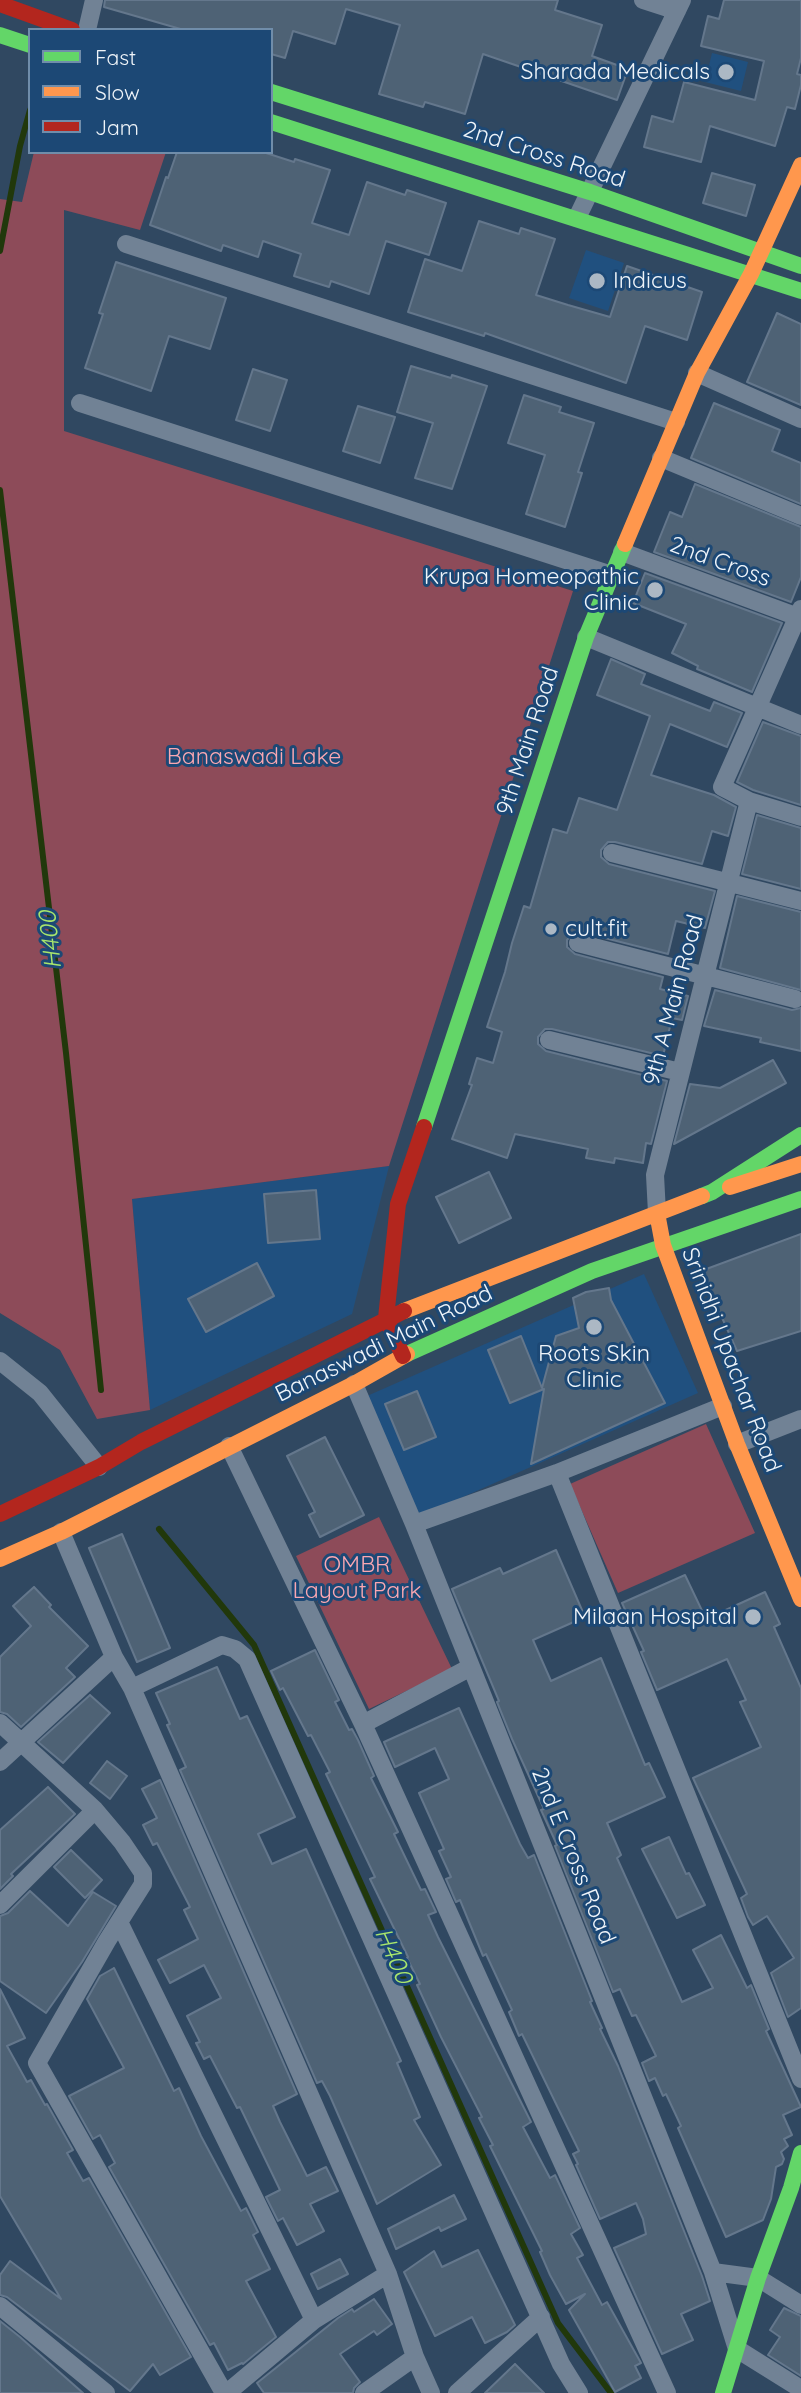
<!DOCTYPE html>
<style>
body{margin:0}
#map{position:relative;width:801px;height:2393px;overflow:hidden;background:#304861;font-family:Quicksand,sans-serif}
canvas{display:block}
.legend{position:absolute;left:28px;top:28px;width:245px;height:126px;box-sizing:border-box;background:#1c4875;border:2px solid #708daa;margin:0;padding:9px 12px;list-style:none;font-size:21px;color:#eff4f9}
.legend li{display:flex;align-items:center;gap:14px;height:35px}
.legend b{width:35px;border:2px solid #708daa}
</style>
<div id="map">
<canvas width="801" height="2393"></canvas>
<ul class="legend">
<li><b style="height:9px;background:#63d668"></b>Fast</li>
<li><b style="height:9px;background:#ff974d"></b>Slow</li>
<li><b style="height:9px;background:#b3261e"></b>Jam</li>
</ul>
</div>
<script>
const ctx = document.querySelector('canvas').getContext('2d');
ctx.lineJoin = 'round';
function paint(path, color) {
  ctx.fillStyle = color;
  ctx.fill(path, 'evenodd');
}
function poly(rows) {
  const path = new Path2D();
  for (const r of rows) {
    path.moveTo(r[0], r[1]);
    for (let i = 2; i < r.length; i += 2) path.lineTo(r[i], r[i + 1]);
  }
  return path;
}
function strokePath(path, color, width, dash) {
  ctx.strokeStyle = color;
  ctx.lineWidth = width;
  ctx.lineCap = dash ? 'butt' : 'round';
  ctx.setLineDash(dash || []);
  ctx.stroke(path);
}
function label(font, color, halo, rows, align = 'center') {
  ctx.font = font + ' Quicksand,sans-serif';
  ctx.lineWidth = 6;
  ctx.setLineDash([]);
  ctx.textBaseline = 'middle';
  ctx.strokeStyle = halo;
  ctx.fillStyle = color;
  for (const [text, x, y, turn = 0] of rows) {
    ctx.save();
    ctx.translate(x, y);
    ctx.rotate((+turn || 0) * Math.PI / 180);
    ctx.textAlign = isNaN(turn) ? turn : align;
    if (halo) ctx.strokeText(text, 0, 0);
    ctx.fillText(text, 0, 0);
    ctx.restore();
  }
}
const built = poly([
 [712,53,748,62,741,91,705,82],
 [586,250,624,263,608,311,569,298],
 [389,1166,352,1314,150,1410,132,1199],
 [644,1274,698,1393,420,1516,367,1396]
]);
const green = poly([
 [34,152,166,152,140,230,64,210,64,431,573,591,389,1166,132,1199,150,1410,97,1419,60,1350,0,1313,0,199,22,202],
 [706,1424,755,1533,618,1593,570,1484],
 [379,1517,452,1669,369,1709,296,1556]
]);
const stream = poly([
 [0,251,20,146,30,110],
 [0,490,66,1053,101,1390],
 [159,1529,254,1645,558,2323,611,2393]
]);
const building = poly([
 [105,0,558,0,555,10,602,25,592,56,628,69,617,100,483,54,465,114,425,102,423,107,379,94,400,25,346,9,335,44,293,31,285,58,271,54,271,30,184,30,104,7,105,0],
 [724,0,801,0,801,58,797,74,801,75,801,85,795,109,787,107,775,146,710,126,701,162,644,147,652,116,673,122,684,82,755,100,764,61,701,46,708,16,719,19,724,0],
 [177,152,263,152,294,162,295,159,330,170,312,223,349,235,367,182,405,195,407,190,446,203,429,255,386,241,369,294,331,281,329,287,294,276,301,254,263,241,258,257,223,245,221,251,150,225,166,177,168,178,177,152],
 [712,173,755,185,746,216,703,203,712,173],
 [479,221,519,234,521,228,555,239,536,295,568,305,610,317,627,266,702,292,687,340,645,326,626,383,485,333,484,336,408,312,425,259,462,271,479,221],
 [116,262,226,298,210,349,169,336,151,391,85,368,103,314,99,313,116,262],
 [777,313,801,324,801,405,747,382,777,313],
 [411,366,451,378,452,375,487,386,452,489,415,478,433,423,397,412,411,366],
 [253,369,287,380,270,431,236,420,253,369],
 [524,395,561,407,559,412,594,423,578,472,582,473,565,527,526,514,545,455,508,443,524,395],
 [714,403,780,430,772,451,801,463,801,504,691,458,714,403],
 [358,406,395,417,380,463,343,451,358,406],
 [695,484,801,527,801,577,791,602,654,552,670,512,682,517,695,484],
 [645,573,782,623,752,692,697,669,698,666,672,653,686,624,633,603,645,573],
 [611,659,645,674,641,684,710,711,714,702,742,713,727,747,670,724,651,775,714,795,736,807,728,836,712,831,702,864,615,842,608,842,601,850,601,857,609,864,715,891,705,928,676,921,668,954,581,932,574,932,567,940,567,947,575,954,663,977,660,989,688,996,682,1020,672,1018,663,1056,552,1029,545,1029,538,1037,538,1044,546,1051,667,1081,651,1144,646,1143,643,1163,615,1158,614,1163,586,1158,588,1149,515,1134,507,1158,452,1139,472,1085,469,1084,477,1058,493,1063,502,1032,487,1027,505,972,512,943,524,906,530,908,553,829,567,833,579,798,617,810,650,716,597,695,611,659],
 [763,722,801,736,801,805,753,790,737,782,763,722],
 [757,815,801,828,801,889,742,874,757,815],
 [737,896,801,912,801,990,720,968,737,896],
 [715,990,792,1010,801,1008,801,1051,760,1042,761,1038,704,1026,715,990],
 [773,1060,786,1083,674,1144,690,1084,720,1088,773,1060],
 [489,1172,511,1218,459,1243,436,1197,489,1172],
 [316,1190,320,1239,268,1243,264,1194,316,1190],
 [801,1234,801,1331,737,1351,701,1271,801,1234],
 [257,1263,274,1296,206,1332,188,1299,257,1263],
 [609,1288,611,1300,665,1403,531,1464,544,1389,510,1403,488,1350,521,1336,542,1388,556,1336,579,1328,573,1298,586,1292,609,1288],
 [417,1391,436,1437,404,1450,385,1404,417,1391],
 [325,1437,364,1515,320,1537,309,1515,315,1512,287,1456,325,1437],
 [122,1534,170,1648,137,1662,89,1548,122,1534],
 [556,1550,585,1617,533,1640,551,1681,601,1658,645,1765,649,1763,665,1797,607,1823,621,1855,617,1858,682,2002,713,1988,693,1950,721,1935,747,1988,751,1985,769,2029,766,2031,801,2107,783,2115,792,2135,784,2139,788,2146,781,2152,784,2159,782,2164,776,2167,771,2199,763,2220,726,2237,678,2128,681,2126,666,2094,663,2096,655,2078,649,2081,642,2063,656,2056,636,2015,632,2016,620,1989,613,1992,555,1846,557,1845,541,1810,544,1809,512,1739,497,1702,499,1701,452,1589,500,1568,503,1574,556,1550],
 [685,1575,706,1619,765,1592,780,1624,774,1627,801,1688,801,2008,788,2017,771,1973,794,1958,767,1916,753,1925,748,1917,741,1898,747,1894,693,1778,761,1747,740,1702,746,1700,727,1659,657,1690,641,1652,644,1651,622,1603,685,1575],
 [34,1587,51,1605,49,1607,88,1646,66,1668,75,1677,21,1727,7,1714,0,1712,0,1657,31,1626,13,1606,34,1587],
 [315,1650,339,1700,335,1702,349,1730,352,1729,358,1740,374,1776,371,1778,398,1832,394,1834,421,1890,425,1889,436,1912,428,1915,438,1937,531,2122,523,2127,550,2178,555,2175,580,2228,571,2234,583,2255,577,2258,602,2305,607,2302,641,2363,635,2366,641,2378,615,2392,569,2310,585,2294,566,2304,550,2275,540,2252,542,2251,490,2146,493,2145,479,2118,482,2117,441,2037,417,1985,420,1984,407,1958,408,1957,370,1879,375,1877,326,1774,330,1772,311,1735,308,1736,283,1688,280,1690,271,1671,315,1650],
 [217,1667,240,1719,247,1716,295,1817,258,1834,272,1864,306,1849,401,2061,397,2063,420,2117,414,2120,441,2165,377,2204,330,2096,322,2081,317,2083,180,1770,186,1767,167,1725,170,1724,156,1693,217,1667],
 [90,1695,110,1713,63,1763,38,1742,90,1695],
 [459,1708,520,1844,528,1858,534,1855,592,2001,590,2002,602,2028,600,2029,618,2066,702,2276,710,2301,681,2314,693,2340,662,2354,614,2248,646,2234,643,2219,636,2203,600,2219,576,2165,578,2164,573,2154,579,2151,522,2034,519,2036,509,2012,512,2010,486,1954,483,1956,460,1900,456,1902,446,1879,451,1877,439,1851,444,1849,419,1793,449,1779,435,1748,395,1767,384,1742,459,1708],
 [107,1761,127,1776,110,1799,90,1783,107,1761],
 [160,1780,297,2094,273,2106,280,2122,307,2176,326,2167,338,2191,310,2204,324,2231,297,2245,283,2218,278,2221,266,2197,280,2190,240,2107,237,2108,210,2056,204,2059,196,2043,200,2042,187,2016,221,1998,204,1965,170,1983,158,1960,198,1939,184,1910,190,1907,157,1843,153,1845,143,1825,157,1818,142,1789,160,1780],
 [48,1787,75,1814,11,1874,13,1876,0,1889,0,1830,48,1787],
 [669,1837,686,1874,689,1873,705,1905,677,1918,642,1849,669,1837],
 [71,1850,102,1880,85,1898,54,1867,71,1850],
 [30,1891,68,1926,93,1892,116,1906,82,1962,46,2013,0,1981,0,1916,8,1913,30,1891],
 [114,1968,174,2091,179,2088,201,2136,241,2211,246,2208,258,2232,253,2235,270,2269,246,2281,276,2337,243,2364,242,2363,228,2370,214,2343,210,2345,109,2167,115,2163,100,2135,93,2139,69,2096,124,2068,87,1999,100,1976,114,1968],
 [0,1989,25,2038,7,2046,27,2082,31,2080,45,2105,47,2104,73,2150,67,2153,83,2181,89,2178,191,2357,160,2375,153,2364,130,2391,7,2297,0,2295,0,2275,10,2261,61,2299,0,2196,0,1989],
 [454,2195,466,2219,441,2231,439,2227,396,2249,388,2229,454,2195],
 [478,2250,515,2325,507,2332,485,2343,472,2317,435,2336,404,2272,434,2251,442,2267,478,2250],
 [340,2259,348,2274,318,2289,311,2274,340,2259],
 [374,2299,392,2324,377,2335,374,2331,340,2354,360,2382,354,2388,353,2393,264,2393,257,2383,338,2318,352,2309,354,2312,374,2299],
 [784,2308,801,2316,801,2376,768,2355,780,2337,770,2330,784,2308],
 [0,2321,20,2337,83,2393,0,2393,0,2321],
 [515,2364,544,2393,485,2393,515,2364]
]);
const street = poly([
 [643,0,677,11],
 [87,30,94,0],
 [577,218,682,0],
 [126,244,676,422],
 [697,373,801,419],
 [80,403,612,575],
 [661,458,801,516],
 [622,552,801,618],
 [801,609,722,787,749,801,801,817],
 [586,637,801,725],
 [612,853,801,901],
 [578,943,795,999],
 [549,1040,680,1072],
 [657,1213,655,1175,749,801],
 [0,1361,40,1393,99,1467],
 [354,1384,414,1524,713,2272,737,2349,801,2389],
 [737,1444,801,1419],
 [229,1446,363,1724,667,2393],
 [557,1473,801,2079],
 [414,1524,557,1473,723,1406],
 [61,1532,114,1657,132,1688,388,2274,415,2357,431,2393],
 [132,1688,222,1645,235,1649,247,1659,561,2364,579,2393],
 [0,1723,95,1810,122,1842,143,1873,143,1884,107,1941,37,2063,224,2393],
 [363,1724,471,1667],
 [0,1762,114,1657],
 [0,1905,95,1810],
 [119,1922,314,2320],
 [713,2272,758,2278,801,2305],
 [0,2306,106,2393],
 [227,2393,314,2320,388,2274],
 [364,2393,415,2357],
 [457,2393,541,2317]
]);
const fast = poly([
 [0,35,30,45],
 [271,92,590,192,801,266],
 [271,122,801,291],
 [424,1127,586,637,625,544],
 [702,1196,712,1192,801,1135],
 [407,1354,592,1271,801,1199],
 [723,2393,758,2278,791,2188,801,2153]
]);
const slow = poly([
 [625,544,697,373,751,274,801,165],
 [730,1187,801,1164],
 [657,1213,663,1245,737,1444,801,1599],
 [404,1311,702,1196],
 [0,1559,61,1532,354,1384,407,1354]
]);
const jam = poly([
 [0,4,72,30],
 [403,1356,386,1318,398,1204,424,1127],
 [0,1514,99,1467,141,1442,404,1311]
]);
const markers = [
 [726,72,9,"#acb8c4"],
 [597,281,9,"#acb8c4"],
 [655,590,9,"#acb8c4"],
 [551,929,7,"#acb8c4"],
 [594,1327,9,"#acb8c4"],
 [753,1617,9,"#acb8c4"]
];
const poiNames = [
 ["Sharada Medicals",710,72],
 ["Indicus",613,281,"left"],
 ["Krupa Homeopathic",639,577],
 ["Clinic",639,603],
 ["cult.fit",565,929,"left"],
 ["Roots Skin",594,1354,"center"],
 ["Clinic",594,1380,"center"],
 ["Milaan Hospital",737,1617]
];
const streetNames = [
 ["2nd Cross Road",544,155,18],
 ["2nd Cross",720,562,20],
 ["9th Main Road",528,741,-72],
 ["9th A Main Road",674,1000,-75],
 ["Banaswadi Main Road",384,1344,-26],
 ["Srinidhi Upachar Road",731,1360,69],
 ["2nd E Cross Road",573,1856,68]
];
const parkNames = [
 ["Banaswadi Lake",254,757],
 ["OMBR",357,1565],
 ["Layout Park",357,1591]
];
const waterNames = [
 ["H400",51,940,-96],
 ["H400",393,1956,66]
];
paint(built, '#20507f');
paint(green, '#8d4b59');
strokePath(stream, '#21380b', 6);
paint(building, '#4e6275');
strokePath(building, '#64778c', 2);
strokePath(street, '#718295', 18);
strokePath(fast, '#63d668', 16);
strokePath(slow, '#ff974d', 16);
strokePath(jam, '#b3261e', 16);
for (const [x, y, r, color] of markers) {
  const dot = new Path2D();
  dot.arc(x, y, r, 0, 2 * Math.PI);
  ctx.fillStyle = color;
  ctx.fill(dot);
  strokePath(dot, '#1c4875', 2.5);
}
label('23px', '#eff4f9', '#1c4875', poiNames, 'right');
label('23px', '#eff4f9', '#1c4875', streetNames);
label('23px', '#faa7b1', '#1c4875', parkNames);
label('italic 24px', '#a9e66c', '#1c4875', waterNames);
</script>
